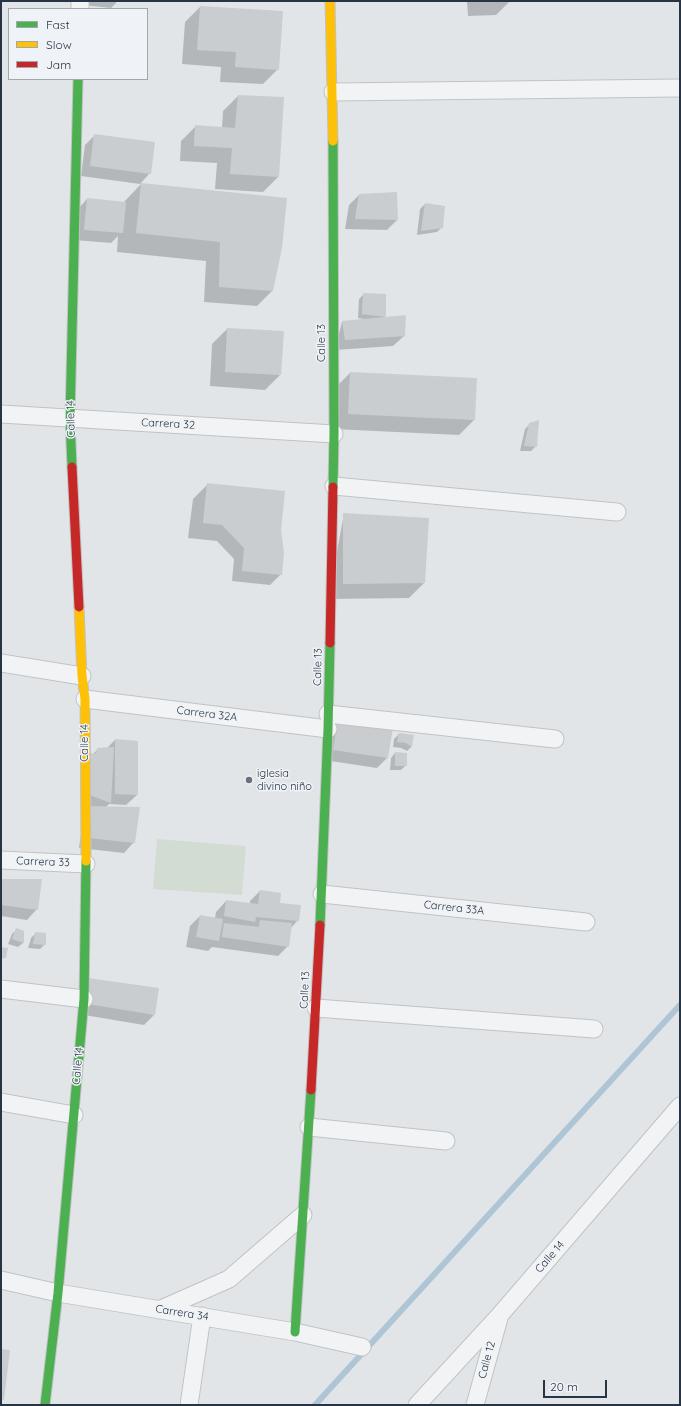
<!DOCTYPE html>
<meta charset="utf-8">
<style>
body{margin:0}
#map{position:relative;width:681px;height:1406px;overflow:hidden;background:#e2e5e8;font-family:Quicksand,sans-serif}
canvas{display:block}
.frame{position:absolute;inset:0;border:2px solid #273443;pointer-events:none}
.legend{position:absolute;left:8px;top:8px;width:140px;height:72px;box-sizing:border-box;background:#eff3f7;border:1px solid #9fa7af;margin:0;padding:5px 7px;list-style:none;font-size:12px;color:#273443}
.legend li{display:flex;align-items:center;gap:8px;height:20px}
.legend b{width:20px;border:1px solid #9fa7af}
.scale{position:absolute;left:543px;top:1380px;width:64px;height:18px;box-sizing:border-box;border:2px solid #273443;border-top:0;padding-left:5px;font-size:12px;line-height:14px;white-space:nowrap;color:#273443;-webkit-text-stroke:3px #eff3f7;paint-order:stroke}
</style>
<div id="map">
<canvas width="681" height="1406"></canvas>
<div class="frame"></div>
<ul class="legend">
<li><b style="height:5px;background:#4caf50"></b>Fast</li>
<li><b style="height:5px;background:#ffc107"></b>Slow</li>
<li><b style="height:5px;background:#c62828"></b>Jam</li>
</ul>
<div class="scale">20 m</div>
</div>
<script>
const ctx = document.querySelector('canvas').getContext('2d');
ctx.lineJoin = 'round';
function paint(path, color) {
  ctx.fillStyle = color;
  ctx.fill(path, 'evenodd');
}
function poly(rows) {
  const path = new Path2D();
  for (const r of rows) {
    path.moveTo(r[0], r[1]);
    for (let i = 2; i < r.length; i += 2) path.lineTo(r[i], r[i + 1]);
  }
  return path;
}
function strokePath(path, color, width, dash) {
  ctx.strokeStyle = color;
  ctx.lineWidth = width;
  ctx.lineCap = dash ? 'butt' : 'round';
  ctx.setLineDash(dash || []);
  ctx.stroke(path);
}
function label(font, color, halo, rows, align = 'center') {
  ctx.font = font + ' Quicksand,sans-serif';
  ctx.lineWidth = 3;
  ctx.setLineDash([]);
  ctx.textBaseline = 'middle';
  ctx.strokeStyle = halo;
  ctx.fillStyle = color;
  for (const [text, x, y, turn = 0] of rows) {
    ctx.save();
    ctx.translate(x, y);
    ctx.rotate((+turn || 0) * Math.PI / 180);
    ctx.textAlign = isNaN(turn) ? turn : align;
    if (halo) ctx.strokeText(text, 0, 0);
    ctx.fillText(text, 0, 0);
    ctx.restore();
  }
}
const green = poly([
 [157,839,246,846,242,895,153,889]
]);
const shadow = poly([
 [82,1,116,1,116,3,111,8,82,5],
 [467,1,510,1,496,15,468,16],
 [200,7,278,69,263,84,220,82,221,67,182,64,185,22],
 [238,96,283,98,278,177,263,192,215,189,217,163,180,161,181,141,196,126,222,128,223,111],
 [95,135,150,173,140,184,81,176,85,145],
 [141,184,286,199,272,291,257,306,204,302,206,261,117,252,118,236,111,243,74,240,77,210,87,199,123,203],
 [359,195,397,220,387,230,345,229,349,205],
 [425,204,442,227,437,232,417,235,420,209],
 [364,294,385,317,383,318,404,336,393,346,335,350,342,322,364,319,358,318,359,299],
 [227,329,280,375,265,390,210,386,212,344],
 [350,373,474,420,459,435,333,429,335,388],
 [530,424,536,446,531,451,520,451,525,429],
 [208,484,280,532,281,574,270,585,232,581,234,559,217,541,188,538,193,499],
 [344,514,424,583,409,598,328,599],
 [329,731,387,758,377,768,324,760],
 [399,734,412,746,407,751,401,748,393,747,394,739],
 [115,740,137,742,137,795,126,805,109,804,105,808,134,842,124,853,79,848,92,755,98,749,107,748],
 [395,753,406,765,401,770,390,770,391,758],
 [1,880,37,909,27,920,1,916],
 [260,891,279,904,298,920,291,928,288,946,278,956,212,947,208,951,186,947,190,926,200,916,215,918,216,912,226,901,250,904,250,901],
 [17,929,23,931,23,943,18,947,8,944,12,934],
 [36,933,45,944,40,949,28,948,31,938],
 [78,989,154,1015,144,1025,78,1014]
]);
const stream = poly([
 [315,1405,680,1005]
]);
const building = poly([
 [200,6,283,11,279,70,235,67,236,52,197,50],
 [238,95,284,97,279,177,230,174,232,148,194,146,195,125,235,128],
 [94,134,155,142,151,174,90,166],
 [141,183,287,198,282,248,273,291,219,287,220,242,136,233],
 [397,192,398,220,355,219,359,194],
 [87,198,126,202,123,233,84,230],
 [425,203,445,206,443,228,421,231],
 [363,293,386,294,386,317,406,315,405,336,345,340,342,321,386,317,362,314],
 [227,328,284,331,281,375,225,372],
 [350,372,477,378,475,420,348,414],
 [539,420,537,447,524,446,529,423],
 [207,483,285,491,281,531,284,552,282,575,242,571,244,548,222,525,203,523],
 [343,513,429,518,425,583,343,584],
 [338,719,393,728,388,758,333,750],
 [399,733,414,735,412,747,406,743,397,742],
 [115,739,138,741,138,795,115,794],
 [114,747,111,803,87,794,87,754,96,753,97,748],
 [395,752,407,753,407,766,395,766],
 [86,806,140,807,135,843,89,838],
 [1,879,42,879,38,910,1,905],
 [260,890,281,893,280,903,301,905,299,921,256,917,255,922,224,916,226,900,258,904],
 [200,915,223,919,219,941,196,937],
 [260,920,292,923,289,947,222,937,224,923,259,927],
 [16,928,24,931,24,943,12,939],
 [35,932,46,933,46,945,33,944],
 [1,947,8,948,6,958,1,959],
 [88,978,159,988,155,1015,88,1004],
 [1,1349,10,1350,4,1400,1,1399]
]);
const street = poly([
 [80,9,80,1],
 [333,92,680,88],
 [1,414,334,434],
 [334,486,617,512],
 [1,663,82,676],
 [85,699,328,729],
 [328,714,555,739],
 [1,860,86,864],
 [322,894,586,922],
 [1,989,84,999],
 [316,1008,594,1029],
 [1,1102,74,1115],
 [309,1127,446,1141],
 [1,1280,58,1293,295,1332,362,1347],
 [159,1310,229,1279,303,1215],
 [189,1405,202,1316],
 [417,1405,499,1316,680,1106],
 [475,1405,499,1318]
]);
const fast = poly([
 [72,467,70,419,78,79],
 [333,487,334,434,333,141],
 [320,925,328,729,330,643],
 [295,1332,311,1090],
 [45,1405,58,1293,84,999,86,861]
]);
const slow = poly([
 [330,1,333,141],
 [79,607,82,676,85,699,86,861]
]);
const jam = poly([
 [72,467,79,607],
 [330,643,333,487],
 [311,1090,320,925]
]);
const markers = [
 [249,780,4,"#68727d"]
];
const streetNames = [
 ["Calle 13",322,343,-90],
 ["Calle 14",71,419,-91],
 ["Carrera 32",168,424,3],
 ["Calle 13",318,667,-89],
 ["Carrera 32A",207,714,7],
 ["Calle 14",85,743,-90],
 ["Carrera 33",43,862,2],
 ["Carrera 33A",454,908,6],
 ["Calle 13",305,990,-87],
 ["Calle 14",78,1066,-85],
 ["Calle 14",550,1257,-49],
 ["Carrera 34",182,1313,9],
 ["Calle 12",487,1360,-75]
];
const poiNames = [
 ["iglesia",257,774],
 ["divino niño",257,787]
];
paint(green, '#d3dcd2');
paint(shadow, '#0003');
strokePath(stream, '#aec5d5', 6);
paint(building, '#cacdd0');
strokePath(street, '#c0c3c6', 19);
strokePath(fast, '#c0c3c6', 11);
strokePath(slow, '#c0c3c6', 11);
strokePath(jam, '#c0c3c6', 11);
strokePath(street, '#f2f3f4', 17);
strokePath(fast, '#4caf50', 9);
strokePath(slow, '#ffc107', 9);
strokePath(jam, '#c62828', 9);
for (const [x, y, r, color] of markers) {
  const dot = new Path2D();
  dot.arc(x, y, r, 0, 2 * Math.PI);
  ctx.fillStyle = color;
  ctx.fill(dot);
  strokePath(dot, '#eff3f7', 1.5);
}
label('11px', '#273443', '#eff3f7', streetNames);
label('11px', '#273443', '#eff3f7', poiNames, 'left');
</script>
